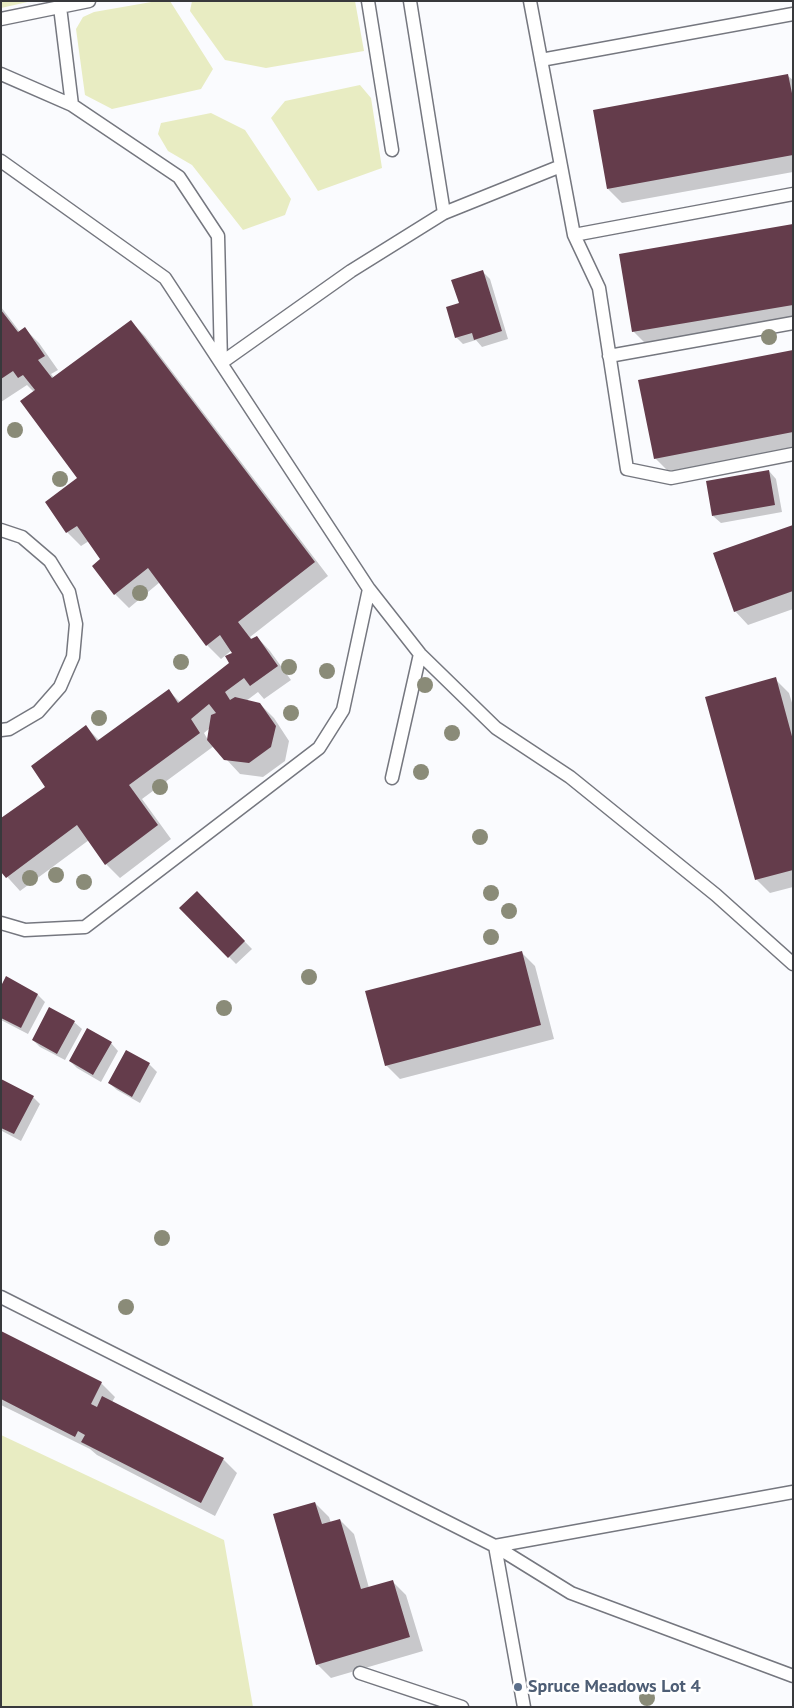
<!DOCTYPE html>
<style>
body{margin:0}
#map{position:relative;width:794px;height:1708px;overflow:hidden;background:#fafbfe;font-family:"PT Sans",sans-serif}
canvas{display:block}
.frame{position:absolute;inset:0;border:2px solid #38393c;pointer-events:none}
</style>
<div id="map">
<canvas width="794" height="1708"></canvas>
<div class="frame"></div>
</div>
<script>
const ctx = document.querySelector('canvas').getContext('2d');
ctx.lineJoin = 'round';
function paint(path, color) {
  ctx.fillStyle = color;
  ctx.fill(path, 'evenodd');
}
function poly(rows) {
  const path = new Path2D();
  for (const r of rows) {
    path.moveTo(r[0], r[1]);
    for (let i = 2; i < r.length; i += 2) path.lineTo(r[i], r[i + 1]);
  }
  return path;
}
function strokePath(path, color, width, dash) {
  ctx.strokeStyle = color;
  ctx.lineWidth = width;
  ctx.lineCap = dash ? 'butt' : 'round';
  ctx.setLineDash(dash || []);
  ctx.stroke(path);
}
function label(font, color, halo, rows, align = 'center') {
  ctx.font = font + ' "PT Sans",sans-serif';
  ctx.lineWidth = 5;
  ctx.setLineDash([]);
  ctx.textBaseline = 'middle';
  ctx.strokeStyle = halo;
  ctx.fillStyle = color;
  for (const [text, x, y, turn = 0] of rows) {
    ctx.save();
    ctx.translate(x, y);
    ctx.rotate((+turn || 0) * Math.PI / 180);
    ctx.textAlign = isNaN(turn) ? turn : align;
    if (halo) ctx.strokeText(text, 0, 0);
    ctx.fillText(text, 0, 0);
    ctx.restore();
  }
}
const green = poly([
 [1,1,32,1,1,8],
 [157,1,170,1,213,69,201,89,112,109,85,95,76,29,83,17,94,12],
 [192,1,355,1,364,51,266,68,225,60,190,11],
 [360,85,371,98,382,168,318,191,271,118,285,101],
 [211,113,245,130,291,199,285,215,243,230,192,165,168,151,158,134,161,123],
 [1,1435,224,1540,253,1707,1,1707]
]);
const shadow = poly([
 [788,76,793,80,793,172,622,203,608,189],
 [793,225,793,321,647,345,633,331],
 [483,272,490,279,508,339,482,347,476,340,463,344,456,337,460,304],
 [1,307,20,332,25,329,39,343,58,370,51,374,54,378,131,322,145,336,328,576,250,637,253,640,257,637,270,651,291,680,264,699,258,692,246,701,260,704,274,718,289,741,285,761,263,777,240,774,214,746,142,799,171,839,120,878,106,864,89,840,20,891,1,870,46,787,86,727,100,741,169,691,181,703,231,664,234,653,232,650,221,659,207,645,160,582,129,608,115,594,102,559,89,541,81,546,67,532,78,478,34,392,27,385,1,402],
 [210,728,208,740,204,733],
 [793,352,793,448,669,472,655,458],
 [769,471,776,479,782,512,721,523,713,516],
 [793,526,793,609,748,625,735,611],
 [775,679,789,693,793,706,793,887,770,893,756,879],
 [197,893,252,949,236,964,181,908],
 [521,952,535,966,554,1039,400,1079,386,1065],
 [1,989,38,995,45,1002,28,1034,1,1020],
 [74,1022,82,1029,65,1060,40,1047,33,1040],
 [111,1043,118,1051,101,1082,77,1068,70,1061],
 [126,1051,149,1064,157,1072,140,1103,117,1090,109,1083],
 [1,1080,33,1097,40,1104,21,1141,2,1131,1,1133],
 [1,1332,101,1383,115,1397,112,1402,223,1459,237,1473,215,1516,97,1455,90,1449,1,1405],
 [315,1503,329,1517,331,1523,340,1520,354,1534,369,1588,392,1581,406,1595,423,1651,331,1678,317,1664]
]);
const building = poly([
 [788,74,793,98,793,155,607,189,593,110],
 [793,224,793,305,632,332,619,254],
 [483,270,502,331,474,340,472,333,455,338,446,307,459,303,451,280],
 [1,310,18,332,25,327,45,356,38,360,52,378,131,320,315,562,238,622,251,639,257,636,278,666,250,686,244,678,225,692,230,700,235,697,260,703,276,726,271,747,249,763,224,760,207,740,211,715,216,713,209,704,191,719,200,733,129,785,158,825,105,865,77,825,6,878,1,872,1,818,45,787,31,766,86,725,97,741,169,689,178,703,229,663,225,656,232,653,220,635,206,646,148,568,114,595,92,566,100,559,77,526,66,533,45,502,77,478,20,401,35,390,23,375,18,378,13,371,1,379],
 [793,350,793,432,654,459,638,380],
 [769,470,775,505,712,516,706,481],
 [793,525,793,591,734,612,713,553],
 [776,677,793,740,793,870,755,880,705,697],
 [197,891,245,941,228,958,179,908],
 [522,951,541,1025,385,1066,365,991],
 [6,976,38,994,21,1028,1,1018,1,986],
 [49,1007,75,1021,57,1054,32,1040],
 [87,1028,112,1042,93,1075,69,1061],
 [126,1050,150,1063,132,1097,108,1083],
 [1,1079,34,1096,14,1134,1,1128],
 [1,1331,102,1382,91,1404,97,1407,102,1396,224,1458,201,1503,81,1442,85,1435,78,1431,75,1437,1,1399],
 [315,1502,322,1524,340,1519,361,1589,393,1580,410,1637,316,1665,273,1514]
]);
const lane = poly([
 [368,1,392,150],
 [410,1,444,213],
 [530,1,574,235,599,288,627,469,671,478,793,454],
 [60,7,72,105],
 [1,19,89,1],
 [541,60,793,14],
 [1,74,72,105,179,177,218,236,221,363,351,271,444,213,561,166],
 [1,161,165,278,369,589,343,710,319,748,85,927,25,930,1,923],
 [574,235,793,194],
 [609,356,793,323],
 [1,530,22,537,50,561,69,592,76,624,73,657,60,687,38,712,9,729,1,730],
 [369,589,420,654,496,728,570,777,716,895,793,964],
 [392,778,420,654],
 [1,1297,495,1546,571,1593,793,1676],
 [495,1546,793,1492],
 [495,1546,524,1707],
 [360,1673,462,1707]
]);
const trees = [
 [769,337],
 [15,430],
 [60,479],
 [140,593],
 [181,662],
 [289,667],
 [327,671],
 [425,685],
 [291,713],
 [99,718],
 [452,733],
 [421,772],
 [160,787],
 [480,837],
 [56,875],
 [30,878],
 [84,882],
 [491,893],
 [509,911],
 [491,937],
 [309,977],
 [224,1008],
 [162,1238],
 [126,1307],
 [647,1698]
];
const markers = [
 [518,1687,5,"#5c6f8a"]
];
const serviceNames = [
 ["Spruce Meadows Lot 4",528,1687]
];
paint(green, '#e8ecc2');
paint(shadow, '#0003');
paint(building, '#643c4b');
strokePath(lane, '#75777f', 15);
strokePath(lane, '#fff', 12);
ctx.fillStyle = '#8a8b78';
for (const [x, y] of trees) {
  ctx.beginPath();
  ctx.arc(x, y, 8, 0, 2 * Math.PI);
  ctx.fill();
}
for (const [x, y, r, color] of markers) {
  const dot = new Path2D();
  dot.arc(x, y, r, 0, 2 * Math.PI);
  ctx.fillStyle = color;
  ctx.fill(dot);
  strokePath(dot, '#fff', 2);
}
label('bold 18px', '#4e5e75', '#fff', serviceNames, 'left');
</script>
